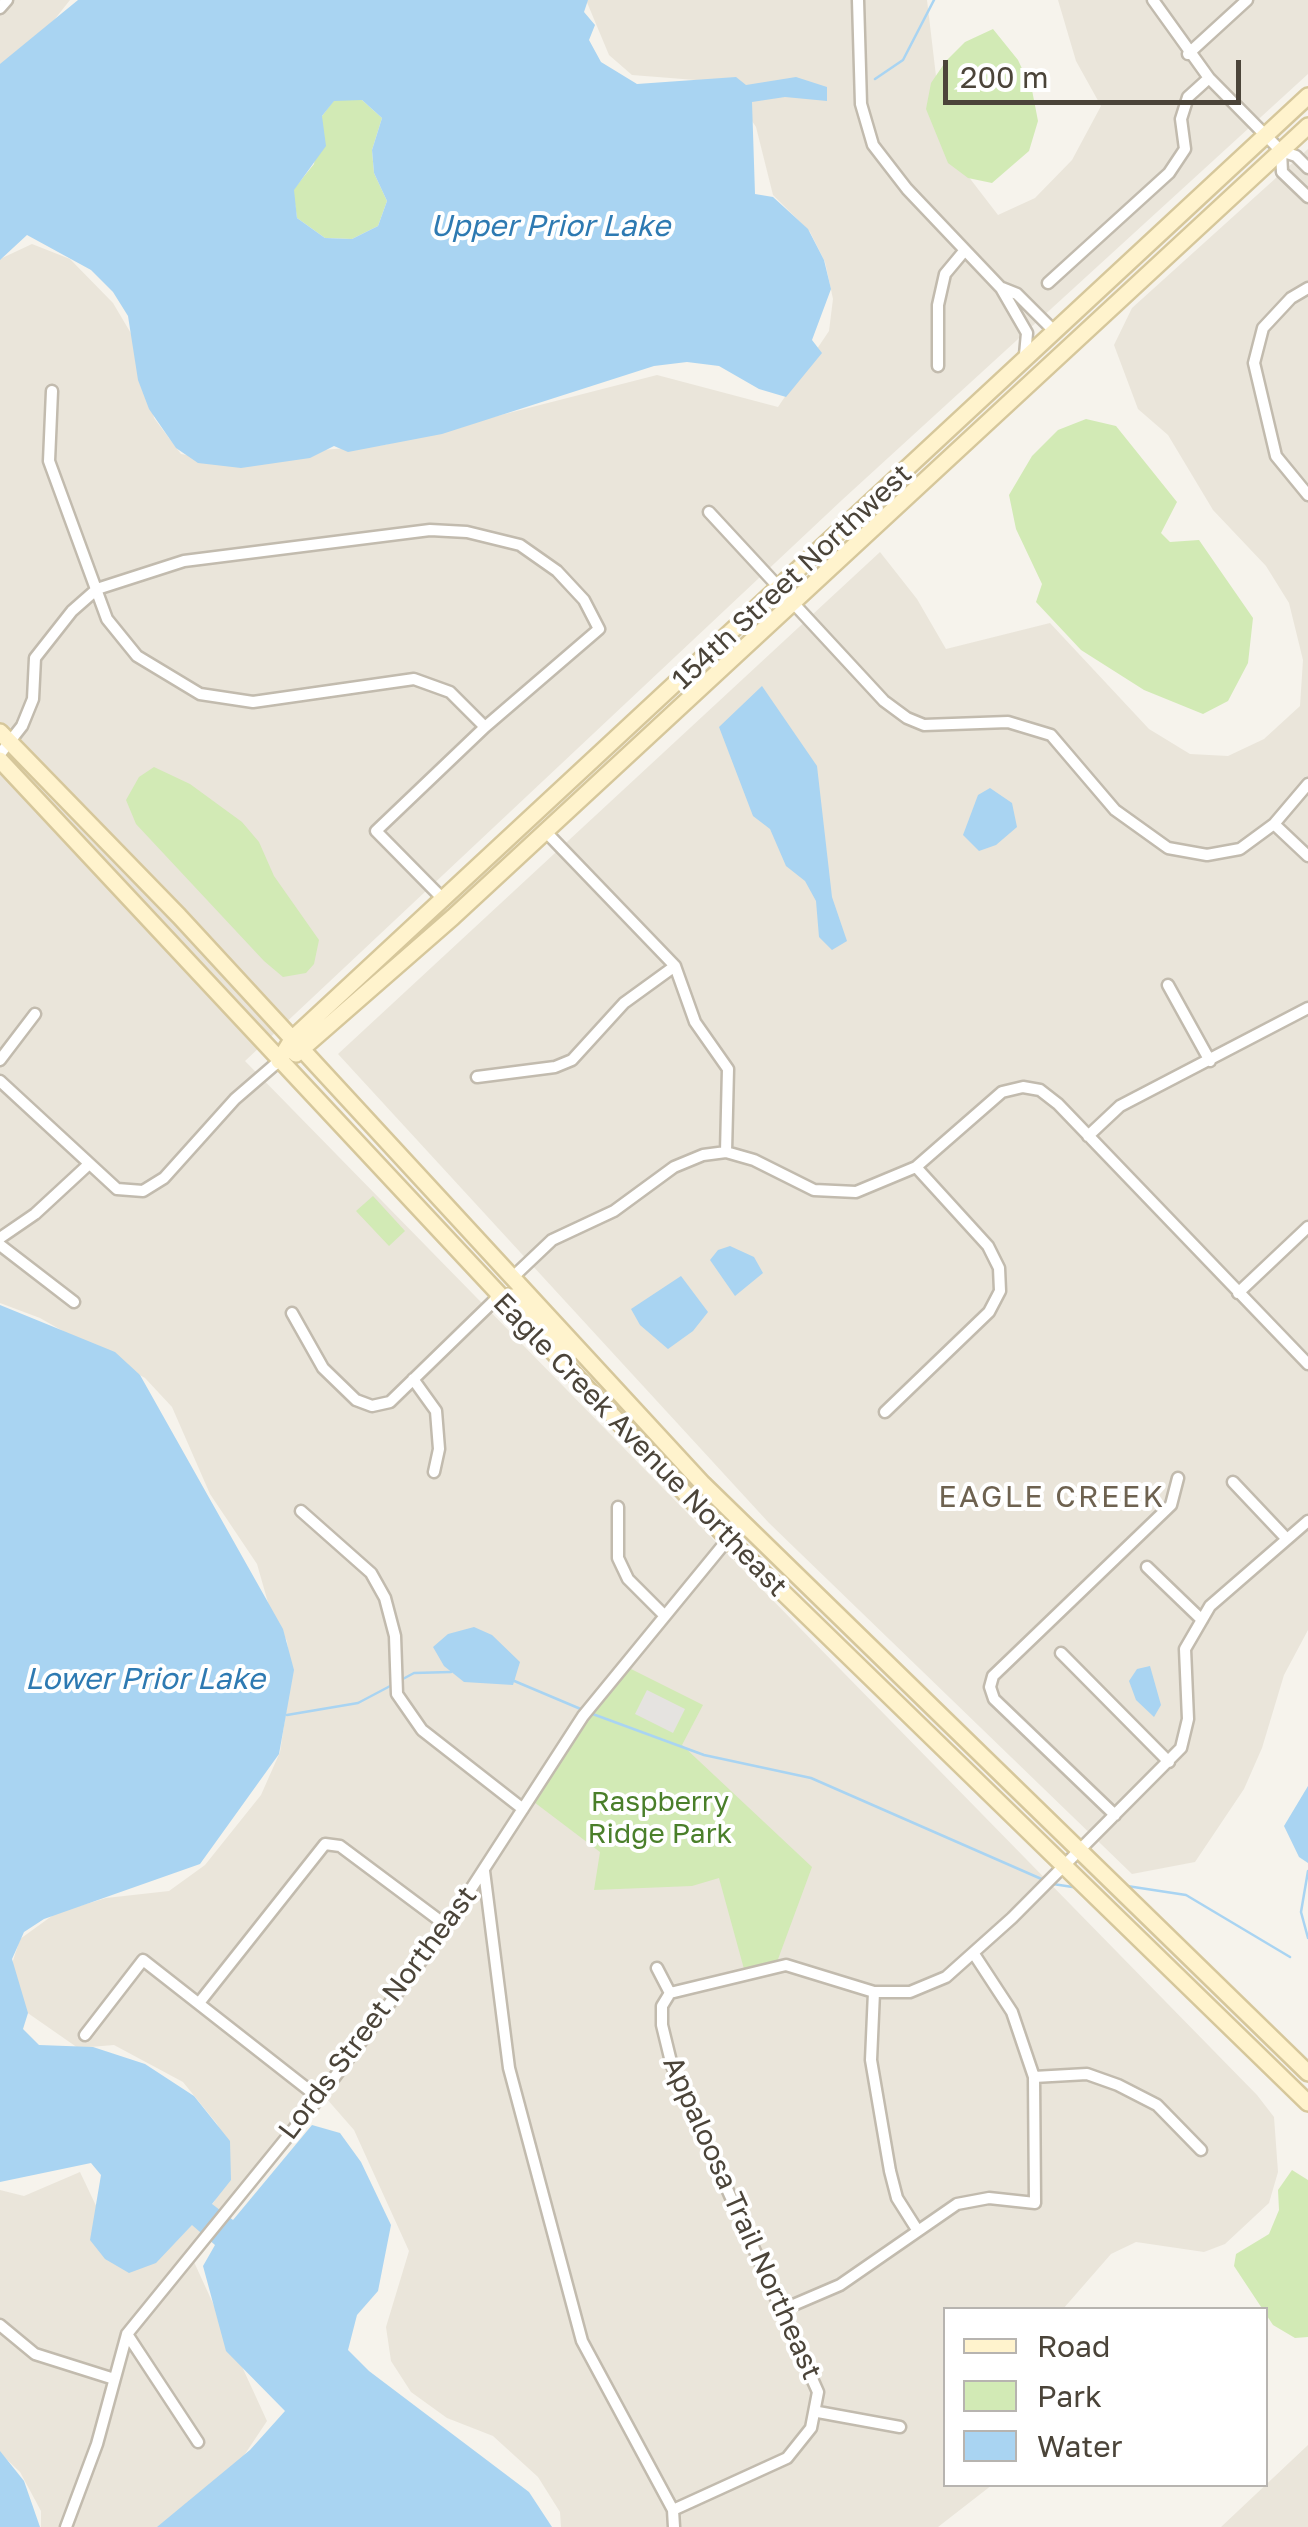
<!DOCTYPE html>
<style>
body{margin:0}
#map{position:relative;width:1308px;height:2527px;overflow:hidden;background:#f6f3ec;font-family:"Golos Text",sans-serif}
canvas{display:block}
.legend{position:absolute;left:943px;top:2307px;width:325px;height:180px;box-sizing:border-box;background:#fff;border:2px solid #b7b4b0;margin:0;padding:12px 18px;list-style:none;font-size:30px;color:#4b4439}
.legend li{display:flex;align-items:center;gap:20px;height:50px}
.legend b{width:50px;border:2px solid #b7b4b0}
.scale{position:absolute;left:943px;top:60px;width:298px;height:45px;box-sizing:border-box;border:5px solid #4b4439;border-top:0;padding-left:12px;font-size:30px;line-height:35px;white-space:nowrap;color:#4b4439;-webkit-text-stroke:8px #fff;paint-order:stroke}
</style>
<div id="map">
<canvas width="1308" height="2527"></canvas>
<ul class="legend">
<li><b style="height:12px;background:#fff3cd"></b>Road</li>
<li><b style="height:28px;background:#d2eab5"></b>Park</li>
<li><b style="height:28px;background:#a9d4f2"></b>Water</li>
</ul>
<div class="scale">200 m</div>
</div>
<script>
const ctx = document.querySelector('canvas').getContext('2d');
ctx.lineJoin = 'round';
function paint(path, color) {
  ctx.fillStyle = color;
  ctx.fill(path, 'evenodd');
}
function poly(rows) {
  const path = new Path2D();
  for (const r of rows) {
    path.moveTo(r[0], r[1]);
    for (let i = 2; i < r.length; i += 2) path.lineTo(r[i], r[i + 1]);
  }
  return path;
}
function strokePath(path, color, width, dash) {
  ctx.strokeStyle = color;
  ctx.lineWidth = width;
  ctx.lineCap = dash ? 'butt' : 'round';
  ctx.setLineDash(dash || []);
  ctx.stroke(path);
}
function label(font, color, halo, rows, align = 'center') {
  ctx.font = font + ' "Golos Text",sans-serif';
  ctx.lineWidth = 8;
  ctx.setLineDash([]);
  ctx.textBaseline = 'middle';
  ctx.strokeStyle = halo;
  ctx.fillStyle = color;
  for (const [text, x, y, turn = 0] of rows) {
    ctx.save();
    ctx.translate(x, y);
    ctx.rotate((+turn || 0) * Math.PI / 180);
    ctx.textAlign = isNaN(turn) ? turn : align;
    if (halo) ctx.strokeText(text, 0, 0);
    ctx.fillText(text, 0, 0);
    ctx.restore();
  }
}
const residential = poly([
 [0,0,70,0,0,88],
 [586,0,927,0,940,110,958,163,998,215,1035,198,1072,160,1101,106,1076,61,1058,0,1308,0,1308,74,842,500,245,1061,1257,2095,1274,2117,1278,2172,1269,2203,1225,2244,1204,2252,1136,2242,1111,2254,1063,2309,946,2310,946,2484,992,2485,938,2527,561,2527,560,2512,538,2477,493,2436,447,2418,411,2392,391,2361,386,2327,409,2251,354,2130,326,2098,194,2262,267,2421,239,2463,161,2527,41,2527,41,2511,20,2472,0,2453,0,2190,24,2196,80,2172,127,2271,154,2263,214,2202,228,2174,228,2146,217,2124,183,2082,114,2045,78,2048,22,2009,9,1973,20,1939,56,1913,106,1898,169,1891,205,1865,261,1795,280,1752,291,1678,287,1641,271,1613,257,1564,210,1494,172,1407,145,1378,40,1318,0,1303,0,259,32,244,70,259,113,303,142,352,154,418,181,454,211,459,384,445,657,375,778,407,829,331,833,299,825,262,810,232,773,195,756,127,735,95,708,81,632,75,609,55],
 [1308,149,1308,1630,1284,1675,1262,1748,1244,1789,1195,1862,1132,1874,769,1523,338,1054,880,552,917,599,946,649,1050,623,1149,729,1190,754,1228,756,1264,739,1300,706,1303,660,1289,603,1266,566,1213,510,1168,435,1138,409,1114,345,1132,308],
 [1308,2445,1308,2527,1221,2527]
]);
const green = poly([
 [993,29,1018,60,1032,90,1038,121,1029,151,992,183,968,178,948,163,926,109,931,83,946,61,965,42],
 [334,100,362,100,382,118,372,150,374,173,387,201,378,226,352,239,325,238,297,218,293,190,314,164,322,116],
 [1086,419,1116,426,1177,502,1161,533,1170,542,1199,540,1253,618,1248,663,1228,701,1203,714,1144,690,1081,650,1036,602,1042,584,1016,529,1009,495,1032,456,1058,430],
 [154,767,190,784,242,822,259,842,274,876,319,940,314,964,306,973,283,977,264,961,136,824,126,800,139,777],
 [373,1196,405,1231,389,1246,356,1211],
 [623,1665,703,1705,682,1745,812,1867,777,1962,744,1969,719,1878,692,1886,594,1890,600,1852,530,1799],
 [1292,2170,1308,2180,1308,2337,1295,2338,1273,2325,1234,2266,1236,2254,1269,2234,1279,2210,1278,2190]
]);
const parking = poly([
 [647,1690,685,1709,673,1733,635,1714]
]);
const water = poly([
 [78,0,588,0,584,12,595,25,589,40,601,62,637,84,736,77,746,85,796,77,827,87,827,101,785,97,752,102,755,194,773,197,808,229,824,260,831,289,812,340,822,353,786,397,759,389,719,366,687,362,654,366,442,434,348,452,334,446,310,458,241,468,198,463,176,448,149,409,138,380,128,316,113,292,91,270,27,235,0,260,0,64],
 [362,100,382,118,372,150,374,173,387,201,378,226,352,239,325,238,297,218,294,190,326,146,322,116,334,101],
 [762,686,817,766,832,897,847,941,832,950,819,937,816,901,805,881,786,866,770,829,753,816,719,727],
 [990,788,1012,803,1017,827,996,845,979,851,963,835,978,795],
 [730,1246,754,1257,763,1273,735,1296,710,1260,718,1250],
 [681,1276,708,1312,693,1331,668,1349,640,1325,631,1309],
 [0,1305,115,1352,140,1375,283,1629,294,1670,279,1754,200,1864,44,1919,24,1932,12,1959,28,2013,23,2029,39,2045,93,2047,145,2064,194,2096,230,2141,231,2180,212,2204,233,2220,312,2125,340,2133,361,2162,391,2225,378,2291,357,2315,348,2350,369,2371,529,2492,552,2527,157,2527,250,2450,285,2411,226,2351,203,2266,215,2245,192,2225,156,2263,129,2273,105,2259,90,2240,101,2175,91,2163,0,2182],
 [474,1627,492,1635,520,1662,513,1685,464,1682,444,1666,433,1647,448,1634],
 [1150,1666,1161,1705,1154,1717,1136,1700,1129,1681,1137,1669],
 [1308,1786,1308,1863,1299,1857,1284,1826],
 [0,2451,24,2481,40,2527,0,2527]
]);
const stream = poly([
 [875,79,903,60,934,0],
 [401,1680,414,1673,451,1672],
 [512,1680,583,1710],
 [590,1713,704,1755,811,1778,1046,1881],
 [287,1715,358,1703,394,1684],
 [1308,1871,1301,1912,1308,1938],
 [1053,1884,1079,1888],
 [1127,1886,1186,1895,1290,1957]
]);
const street = poly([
 [858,0,861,104,873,145,907,189,1001,288,1027,333,1025,355],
 [1153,0,1209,78,1281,151,1296,156,1308,168],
 [0,8,7,0],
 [1188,54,1247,0],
 [1281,151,1282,172,1308,197],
 [1048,283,1169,173,1185,149,1181,119,1188,97,1209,78],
 [1002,288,1017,294,1053,330],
 [1308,288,1291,298,1263,328,1254,363,1276,456,1308,495],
 [938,366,938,305,945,274,965,250],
 [52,391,49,461,107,619,137,656,200,694,253,702,414,679,450,692,485,727],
 [709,512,884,701,907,718,924,725,1008,722,1051,735,1115,810,1168,848,1207,855,1240,849,1274,824,1308,784],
 [0,754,22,726,33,699,35,658,72,611,97,589,184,561,430,530,467,532,520,545,557,571,584,600,599,629,485,727,376,831,444,900],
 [1274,824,1308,856],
 [546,832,675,966,695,1022,728,1069,726,1152],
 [1168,985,1210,1061],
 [0,1060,35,1014],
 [477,1077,555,1067,572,1060,624,1003,675,966],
 [0,1081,117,1189,143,1191,164,1178,235,1099,279,1061],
 [1088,1136,1120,1106,1308,1008],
 [0,1238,35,1214,88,1165],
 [0,1245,74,1302],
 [513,1277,552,1240,614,1211,674,1167,703,1155,726,1152,754,1160,814,1190,856,1192,916,1167,1002,1092,1023,1087,1040,1090,1058,1104,1308,1364],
 [1238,1293,1308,1227],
 [292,1313,323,1368,356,1400,372,1406,390,1402,498,1297],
 [413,1379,436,1411,439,1449,434,1472],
 [885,1412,989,1312,1000,1291,999,1268,988,1246,916,1167],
 [1233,1482,1285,1537],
 [618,1507,618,1558,628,1579,663,1614],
 [301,1511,371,1573,385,1598,395,1636,397,1694,422,1730,523,1809],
 [1147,1567,1202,1620],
 [1061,1653,1169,1762],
 [1115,1815,994,1699,990,1687,993,1676,1171,1505,1178,1478],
 [484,1871,509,2068,582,2341,673,2510,674,2527],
 [657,1968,670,1993,662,2006,662,2025,672,2066,818,2392,811,2428,787,2458,673,2510],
 [874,1992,871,2060,890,2171,897,2198,916,2228],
 [670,1993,786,1965,874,1992,910,1992,946,1977,1012,1918,1181,1748,1188,1719,1185,1649,1210,1606,1308,1521],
 [199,2003,325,1844,340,1846,447,1926],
 [85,2035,143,1960,319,2098],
 [1034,2077,1087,2074,1118,2085,1157,2105,1201,2150],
 [784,2309,840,2285,957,2204,989,2198,1035,2203,1034,2077,1012,2012,974,1954],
 [0,2325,35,2354,111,2378],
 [127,2334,198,2442],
 [818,2412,900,2427],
 [66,2527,97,2444,127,2334,319,2098,447,1926,583,1716,742,1522]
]);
const secondary = poly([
 [0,732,179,916,702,1483,1308,2073],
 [0,760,727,1538,1308,2103],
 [296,1054,453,917,1308,126],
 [279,1061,293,1038,1308,96],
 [498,1297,514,1297,571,1352]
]);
const streetNames = [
 ["154th Street Northwest",792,577,-43],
 ["Eagle Creek Avenue Northeast",640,1445,46],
 ["Lords Street Northeast",378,2013,-53],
 ["Appaloosa Trail Northeast",742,2218,66]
];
const parkNames = [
 ["Raspberry",660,1802],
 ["Ridge Park",660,1834]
];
const waterNames = [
 ["Upper Prior Lake",550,226],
 ["Lower Prior Lake",145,1679]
];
const neighbourhoodNames = [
 ["EAGLE CREEK",1052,1497]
];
paint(residential, '#eae5da');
paint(green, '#d2eab5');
paint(parking, '#e5e3e0');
paint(water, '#a9d4f2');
strokePath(stream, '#a9d4f2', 2.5);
strokePath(street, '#c2bbae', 15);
strokePath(secondary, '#d6c79b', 20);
strokePath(street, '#fff', 10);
strokePath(secondary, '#fff3cd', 15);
label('28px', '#4b4439', '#fff', streetNames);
label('28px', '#4a7f2a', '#fff', parkNames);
label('italic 30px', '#2e7ab2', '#fff', waterNames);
ctx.letterSpacing = '2.5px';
label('30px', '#6e6250', '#fff', neighbourhoodNames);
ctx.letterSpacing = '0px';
</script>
